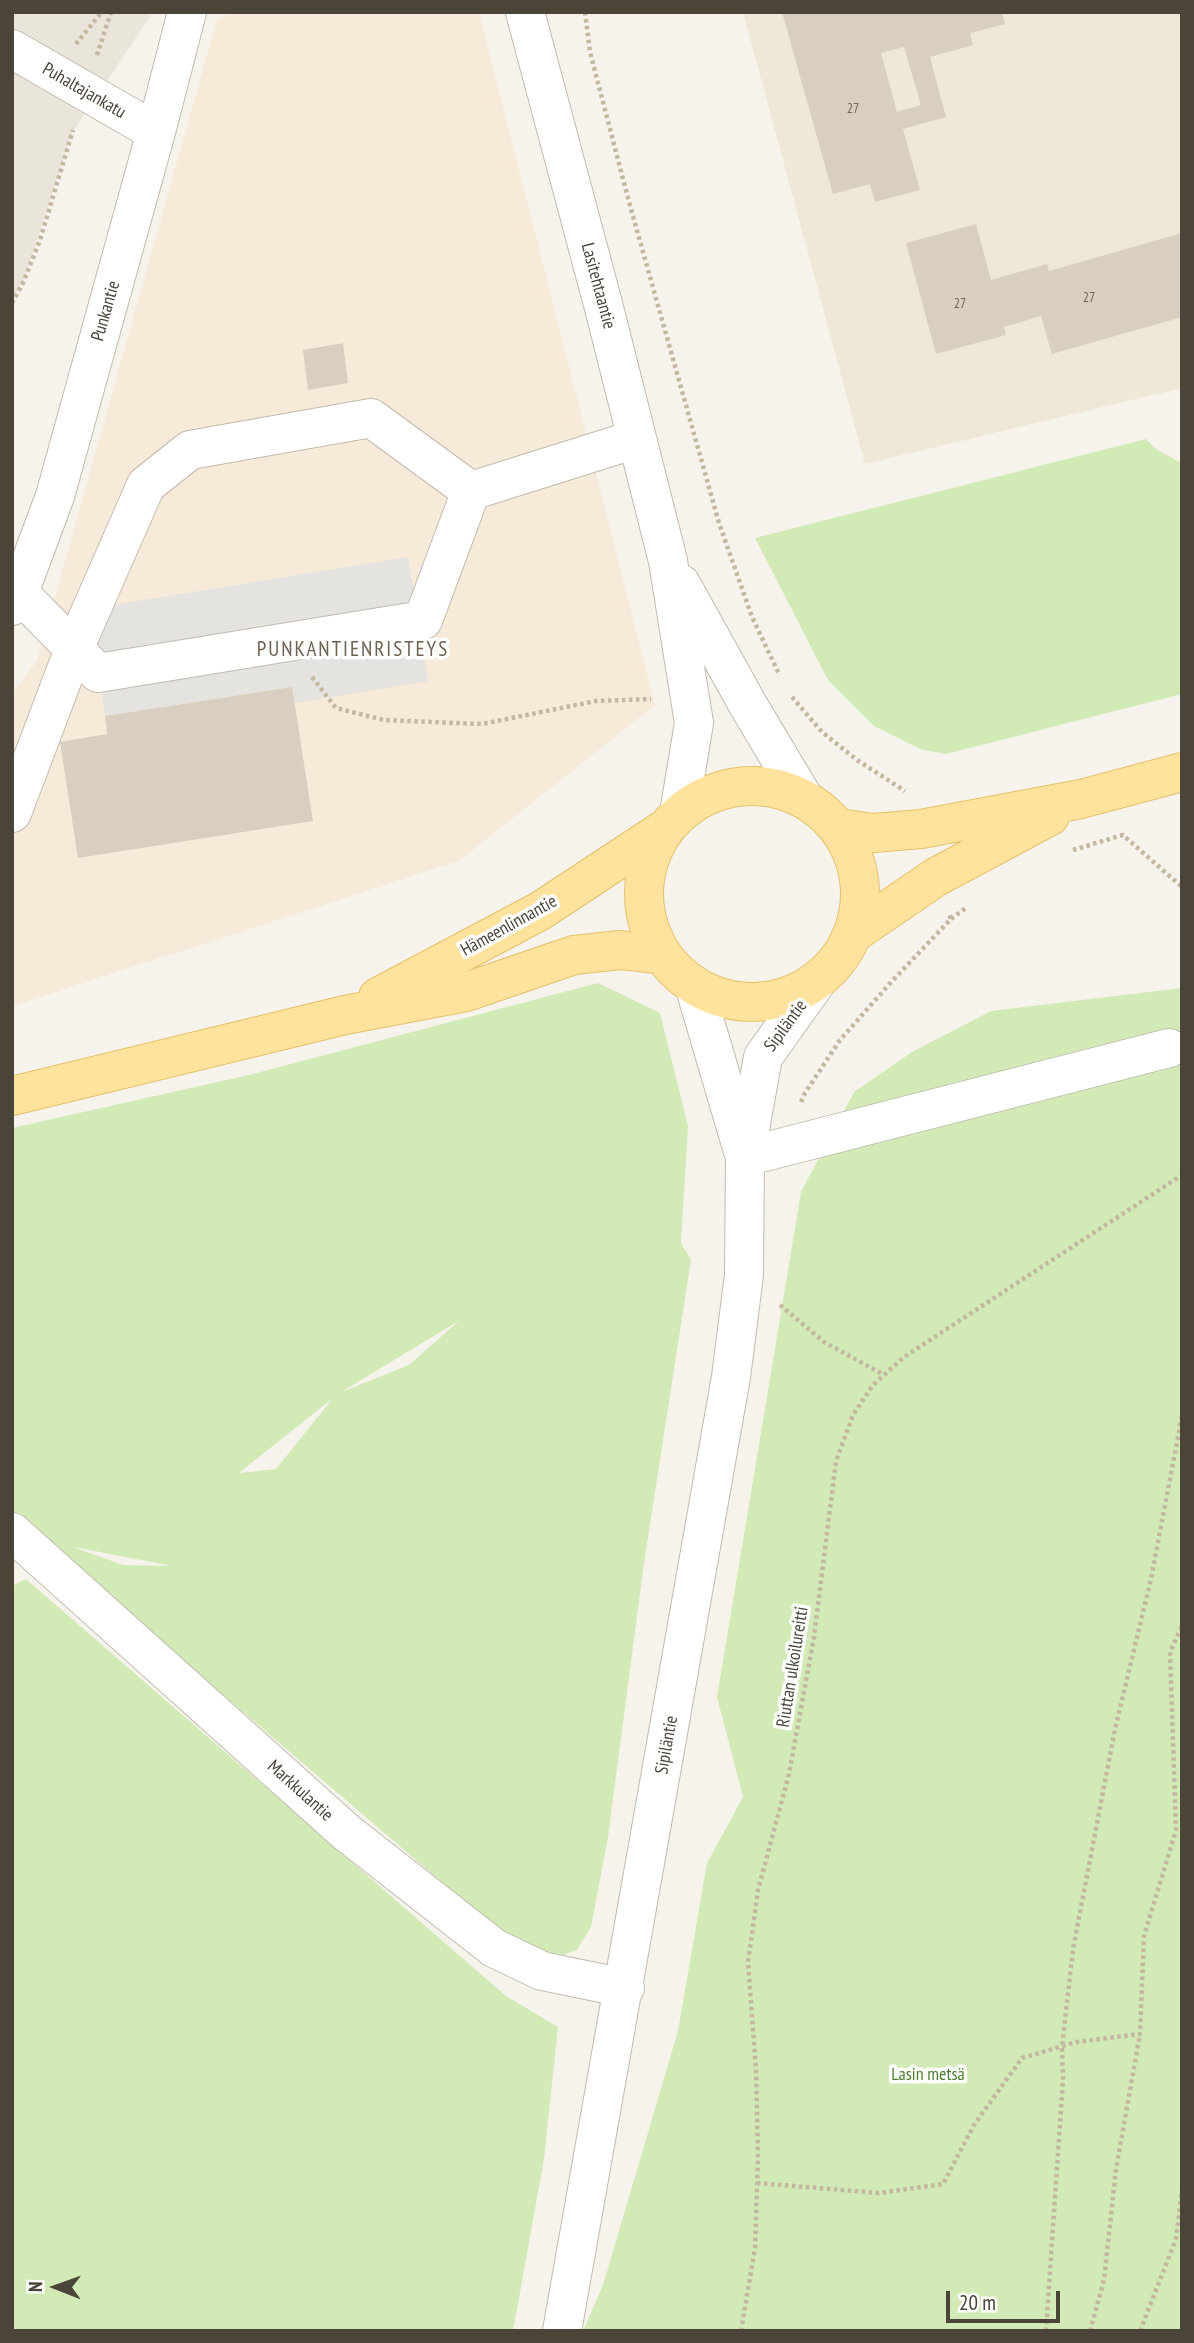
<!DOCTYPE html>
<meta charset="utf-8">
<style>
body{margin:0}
#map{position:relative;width:1194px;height:2343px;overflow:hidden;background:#f6f3ec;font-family:"PT Sans Narrow",sans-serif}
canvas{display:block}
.frame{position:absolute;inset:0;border:14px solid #4b4439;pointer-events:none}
.north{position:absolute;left:21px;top:2252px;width:70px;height:70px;-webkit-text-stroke:5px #fff;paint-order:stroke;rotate:271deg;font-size:19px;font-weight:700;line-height:28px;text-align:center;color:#4b4439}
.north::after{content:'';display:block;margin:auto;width:24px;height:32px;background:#4b4439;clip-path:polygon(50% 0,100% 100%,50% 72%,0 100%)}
.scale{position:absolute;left:946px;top:2291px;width:114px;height:32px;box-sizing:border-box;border:4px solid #4b4439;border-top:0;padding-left:9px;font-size:21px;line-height:24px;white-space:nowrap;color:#4b4439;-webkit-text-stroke:5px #fff;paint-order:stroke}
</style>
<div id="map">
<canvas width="1194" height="2343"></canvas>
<div class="frame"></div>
<div class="north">N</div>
<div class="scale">20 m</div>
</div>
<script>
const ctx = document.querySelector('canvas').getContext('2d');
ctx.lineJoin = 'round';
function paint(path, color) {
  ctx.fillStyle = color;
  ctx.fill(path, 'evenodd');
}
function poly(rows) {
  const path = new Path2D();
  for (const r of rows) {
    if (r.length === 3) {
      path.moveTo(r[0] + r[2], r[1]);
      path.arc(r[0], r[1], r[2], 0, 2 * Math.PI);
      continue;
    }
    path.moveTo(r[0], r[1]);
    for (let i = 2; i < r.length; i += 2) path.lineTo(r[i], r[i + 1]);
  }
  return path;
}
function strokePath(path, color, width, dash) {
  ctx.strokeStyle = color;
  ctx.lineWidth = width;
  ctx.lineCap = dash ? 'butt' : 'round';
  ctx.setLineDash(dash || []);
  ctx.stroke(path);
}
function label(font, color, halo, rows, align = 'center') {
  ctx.font = font + ' "PT Sans Narrow",sans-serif';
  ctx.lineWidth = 7;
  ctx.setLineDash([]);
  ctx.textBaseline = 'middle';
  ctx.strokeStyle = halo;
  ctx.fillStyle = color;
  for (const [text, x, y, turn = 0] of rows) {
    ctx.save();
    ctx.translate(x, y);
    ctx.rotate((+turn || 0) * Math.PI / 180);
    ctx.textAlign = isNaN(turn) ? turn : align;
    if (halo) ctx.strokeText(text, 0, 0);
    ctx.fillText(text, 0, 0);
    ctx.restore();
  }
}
const residential = poly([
 [12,12,153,12,72,133,23,283,12,298]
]);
const commercial = poly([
 [240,12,479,12,655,705,459,861,12,1006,12,693,37,661,217,19]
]);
const education = poly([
 [743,12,1182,12,1182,388,865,464]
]);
const green = poly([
 [1146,439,1157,450,1182,463,1182,694,946,754,920,749,874,726,828,680,755,538],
 [598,983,660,1013,688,1126,681,1243,691,1260,644,1563,608,1837,591,1927,577,1950,557,1957,508,1939,59,1554,12,1523,12,1128,249,1075],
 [460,1320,409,1365,342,1392,343,1391],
 [333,1398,276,1469,240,1473,240,1472],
 [73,1547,74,1547,172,1566,123,1565],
 [1182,988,1182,2331,583,2331,603,2285,678,2031,707,1863,743,1797,717,1697,801,1192,854,1092,912,1052,991,1011],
 [26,1579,506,1996,558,2027,544,2159,513,2331,12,2331,12,1586]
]);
const parking = poly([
 [408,557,428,681,295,703,292,687,105,716,88,609]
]);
const building = poly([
 [782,12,1002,12,1005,24,970,33,973,45,930,57,946,117,903,129,920,190,875,202,870,184,833,194],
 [904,47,921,105,897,112,881,53],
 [976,224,991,280,1047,264,1049,271,1182,233,1182,317,1052,354,1041,316,1004,327,1006,335,936,354,906,243],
 [343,343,348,383,308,390,303,350],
 [292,687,313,821,78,858,60,742,107,734,105,716]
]);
const path = poly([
 [585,12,590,52,629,202,719,523,752,617,779,674],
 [76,44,102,12],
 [97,55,111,12],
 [12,303,23,283,40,240,73,130],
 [312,677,336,708,384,720,482,724,596,701,651,699],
 [792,697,822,732,857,760,905,791],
 [1073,850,1123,835,1182,887],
 [951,919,967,907],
 [801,1102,805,1093,840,1040,893,980,951,919,949,914],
 [780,1305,824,1342,884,1375],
 [757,2183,879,2193,943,2184,974,2125,1022,2058,1076,2042,1140,2034,1144,1936,1176,1830,1170,1652,1182,1626],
 [741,2331,755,2248,758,2156,756,2069,748,1962,758,1890,789,1774,814,1637,836,1461,853,1415,873,1385,904,1357,1182,1175],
 [1046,2331,1063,2079,1062,2047,1073,1949,1115,1729,1151,1579,1182,1416],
 [1090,2331,1104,2280,1116,2169,1140,2034],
 [1140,2331,1176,2239,1182,2189]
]);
const minor = poly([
 [525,12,603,304,668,561,694,723,679,813],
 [12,49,156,132],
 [681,584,748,705,803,797],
 [12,589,19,593,98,673,423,620,471,491,636,439],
 [12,606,19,593,55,496,156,132,187,12],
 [12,813,74,649,146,485,190,450,371,418,471,491],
 [694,985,743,1151],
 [745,1157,1169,1048],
 [12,1532,346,1832,494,1948,542,1971,625,1988],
 [562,2331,731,1377,744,1275,745,1157,763,1057,818,980]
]);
const major = poly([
 [752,894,108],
 [839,828,873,833,921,829,1081,799,1182,772],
 [854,933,936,877,1050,816],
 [378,997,540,911,666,828],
 [12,1096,345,1015,466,992,574,955,620,950,663,955]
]);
const numberNames = [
 ["27",853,109],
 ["27",1089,298],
 ["27",960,304]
];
const streetNames = [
 ["Puhaltajankatu",84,91,30],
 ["Lasitehtaantie",598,286,75],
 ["Punkantie",106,311,-74],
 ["Hämeenlinnantie",509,926,-29],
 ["Sipiläntie",786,1026,-54],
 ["Riuttan ulkoilureitti",793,1667,-81],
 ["Sipiläntie",667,1745,-80],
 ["Markkulantie",300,1791,42]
];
const parkNames = [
 ["Lasin metsä",928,2075]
];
const quarterNames = [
 ["PUNKANTIENRISTEYS",353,650]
];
paint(residential, '#eae5da');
paint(commercial, '#f7ead8');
paint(education, '#efe8d6');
paint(green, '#d2eab5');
paint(parking, '#e5e3e0');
paint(building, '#d8cfc1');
strokePath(minor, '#c2bbae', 40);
strokePath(major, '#e6c16a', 40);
strokePath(path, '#c4b79f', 4.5, [3.5, 3.5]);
strokePath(minor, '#fff', 38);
strokePath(major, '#ffe39c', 38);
label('14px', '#6e675b', null, numberNames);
label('18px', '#4b4439', '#fff', streetNames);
label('18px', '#4a7f2a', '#fff', parkNames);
ctx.letterSpacing = '2px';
label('21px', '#6e6250', '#fff', quarterNames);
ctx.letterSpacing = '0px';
</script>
